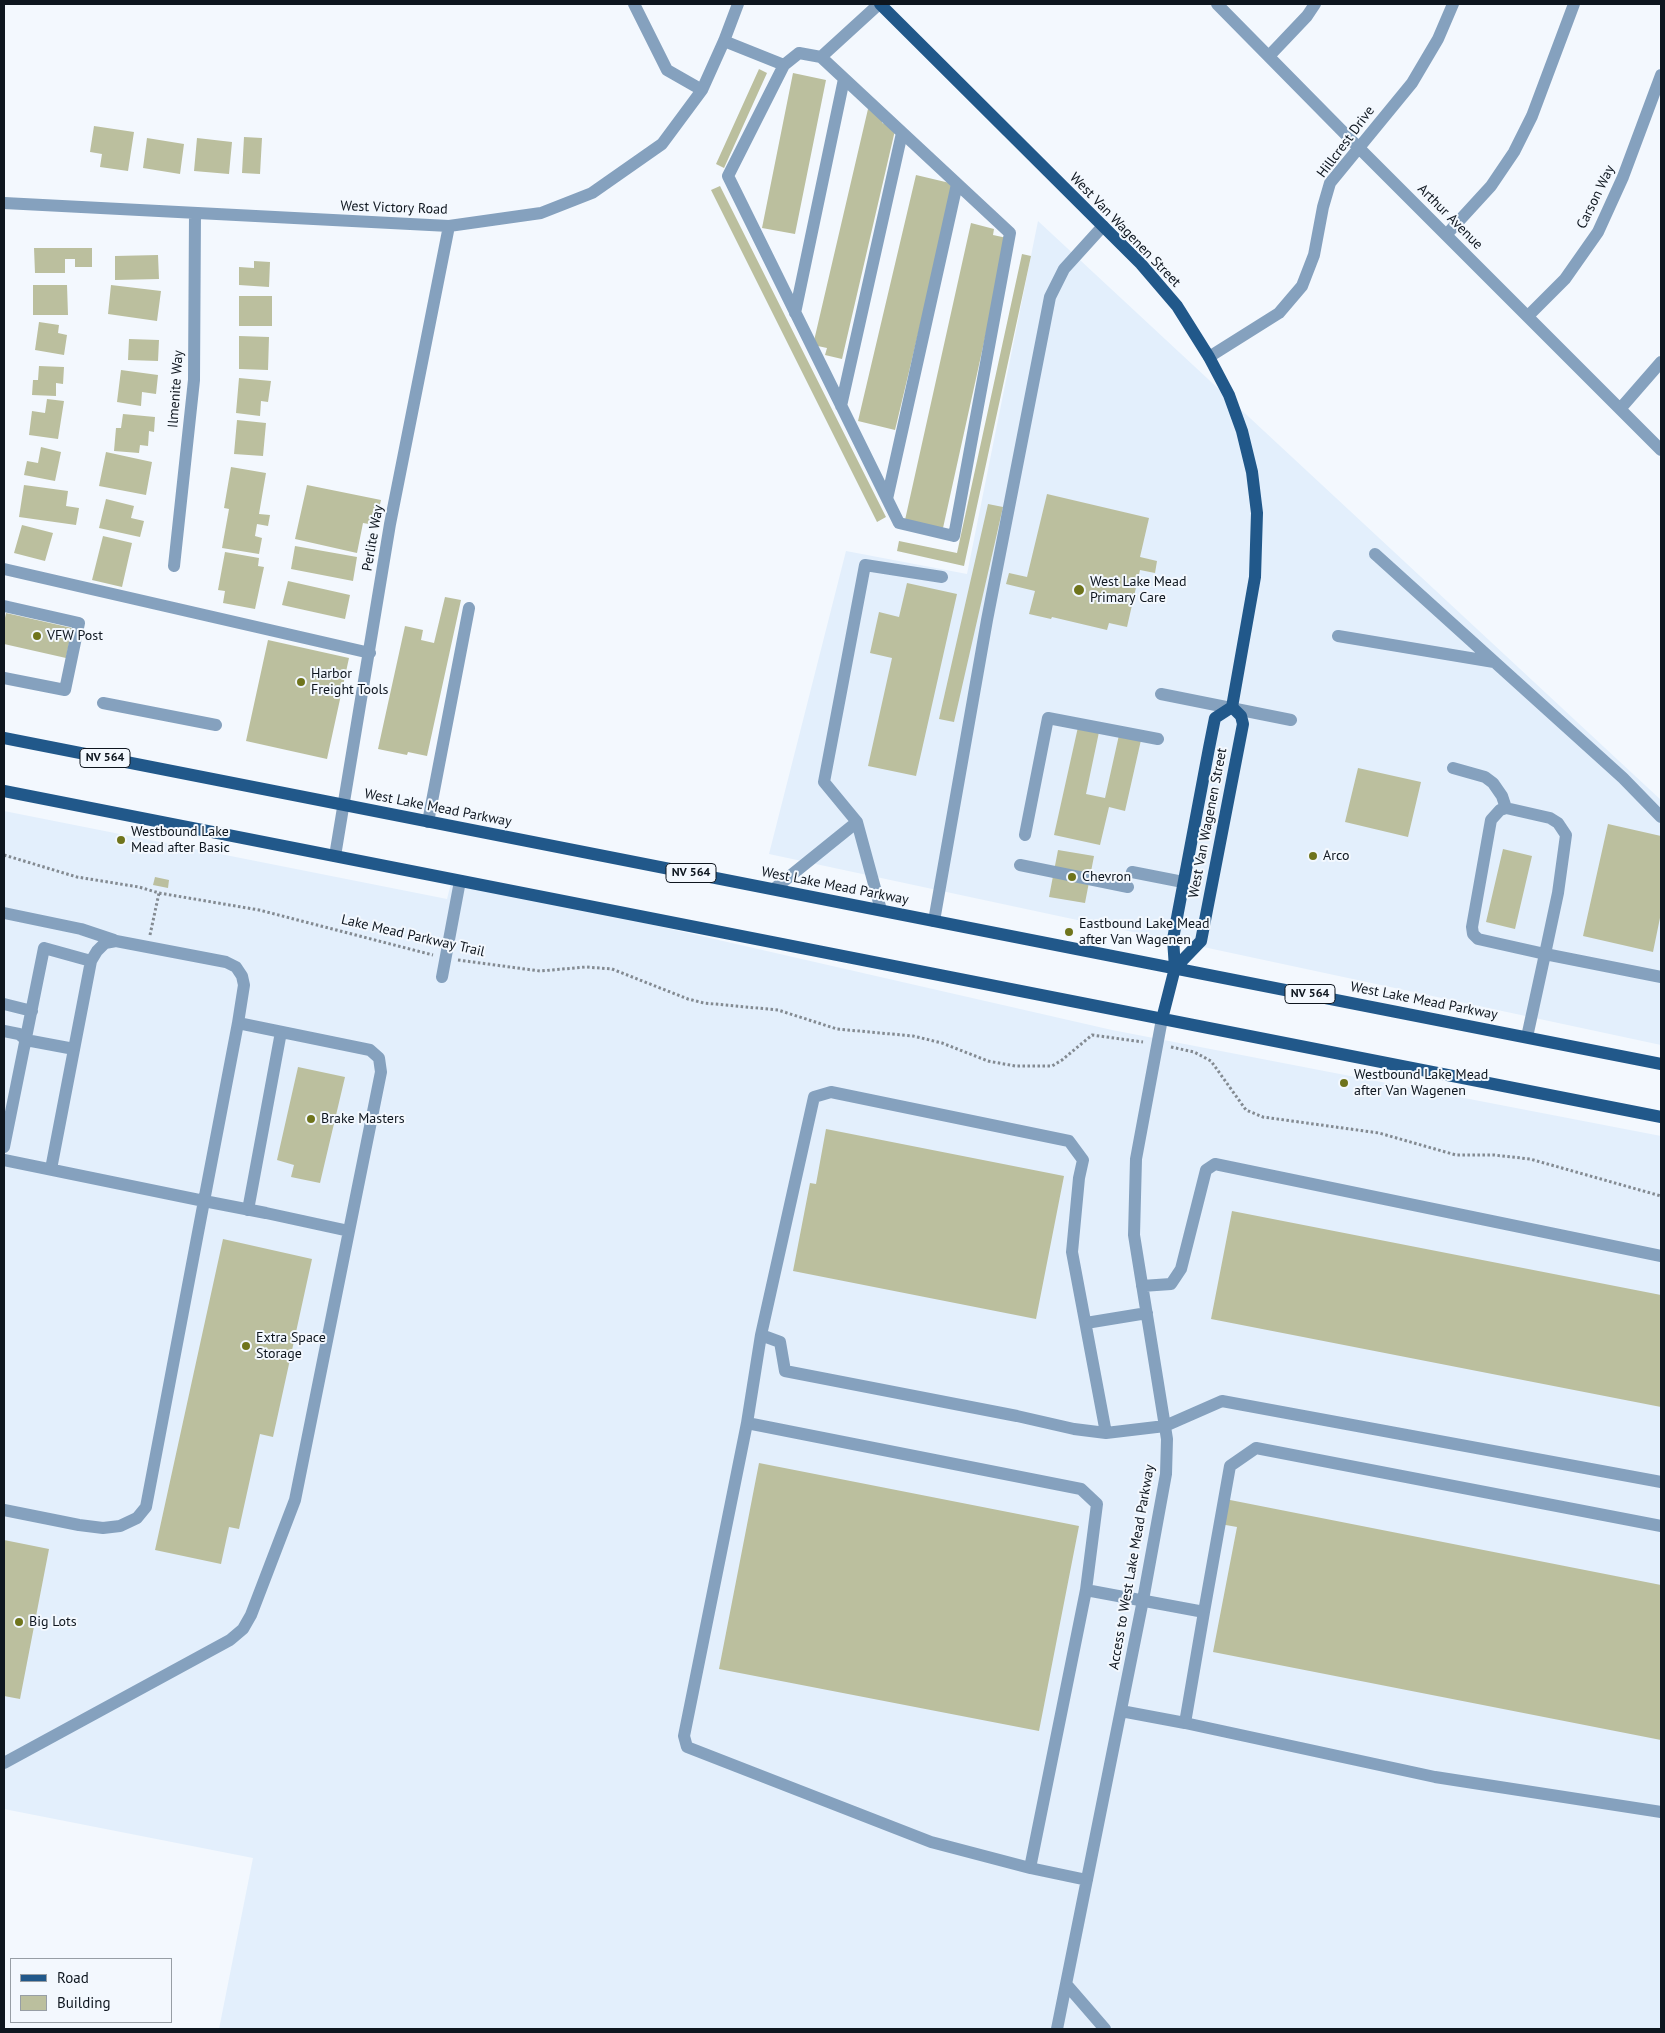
<!DOCTYPE html>
<style>
body{margin:0}
#map{position:relative;width:1665px;height:2033px;overflow:hidden;background:#f3f8fe;font-family:"PT Sans",sans-serif}
canvas{display:block}
.frame{position:absolute;inset:0;border:5px solid #0e161f;pointer-events:none}
.legend{position:absolute;left:10px;top:1958px;width:162px;height:65px;box-sizing:border-box;background:#f3f8fe;border:1px solid #979ea5;margin:0;padding:6px 9px;list-style:none;font-size:15px;color:#0e161f}
.legend li{display:flex;align-items:center;gap:10px;height:25px}
.legend b{width:25px;border:1px solid #979ea5}
</style>
<div id="map">
<canvas width="1665" height="2033"></canvas>
<div class="frame"></div>
<ul class="legend">
<li><b style="height:6px;background:#21588a"></b>Road</li>
<li><b style="height:14px;background:#bbbf9e"></b>Building</li>
</ul>
</div>
<script>
const ctx = document.querySelector('canvas').getContext('2d');
ctx.lineJoin = 'round';
function paint(path, color) {
  ctx.fillStyle = color;
  ctx.fill(path, 'evenodd');
}
function poly(rows) {
  const path = new Path2D();
  for (const r of rows) {
    path.moveTo(r[0], r[1]);
    for (let i = 2; i < r.length; i += 2) path.lineTo(r[i], r[i + 1]);
  }
  return path;
}
function strokePath(path, color, width, dash) {
  ctx.strokeStyle = color;
  ctx.lineWidth = width;
  ctx.lineCap = dash ? 'butt' : 'round';
  ctx.setLineDash(dash || []);
  ctx.stroke(path);
}
function label(font, color, halo, rows, align = 'center') {
  ctx.font = font + ' "PT Sans",sans-serif';
  ctx.lineWidth = 4;
  ctx.setLineDash([]);
  ctx.textBaseline = 'middle';
  ctx.strokeStyle = halo;
  ctx.fillStyle = color;
  for (const [text, x, y, turn = 0] of rows) {
    ctx.save();
    ctx.translate(x, y);
    ctx.rotate((+turn || 0) * Math.PI / 180);
    ctx.textAlign = isNaN(turn) ? turn : align;
    if (halo) ctx.strokeText(text, 0, 0);
    ctx.fillText(text, 0, 0);
    ctx.restore();
  }
}
const built = poly([
 [1038,221,1661,800,1661,1045,769,854,846,551,967,574],
 [4,811,447,899,452,879,1112,1030,1661,1136,1661,2029,219,2029,253,1858,4,1809]
]);
const building = poly([
 [759,69,767,73,724,168,716,164],
 [793,73,826,80,795,234,762,228],
 [868,109,885,112,882,123,896,126,842,359,825,355,827,348,813,345],
 [94,126,134,132,128,171,100,167,102,154,90,152],
 [244,137,262,138,260,174,242,173],
 [147,138,184,144,180,174,143,168],
 [197,138,232,142,229,174,194,171],
 [916,175,954,184,895,430,858,421],
 [720,186,886,517,877,522,711,190],
 [971,223,994,229,993,235,1007,238,943,528,905,520],
 [34,248,92,248,92,267,75,267,75,259,65,259,65,273,35,273],
 [1022,254,1031,256,964,566,897,551,899,541,957,553],
 [158,255,159,279,115,280,115,256],
 [254,261,270,262,269,287,239,285,239,267,254,268],
 [33,285,67,285,68,315,33,315],
 [111,285,161,291,157,321,108,314],
 [239,296,272,296,272,326,239,326],
 [39,322,59,325,58,333,67,335,64,355,35,350],
 [239,336,269,337,268,370,239,369],
 [129,339,159,340,158,361,128,360],
 [39,366,64,367,63,384,56,383,56,396,32,395,33,380,38,380],
 [121,370,158,375,156,394,142,392,141,406,117,402],
 [239,378,271,381,268,402,261,401,260,416,236,413],
 [47,399,64,401,58,439,29,435,32,411,45,413],
 [123,414,155,417,154,432,149,431,148,446,140,445,139,453,114,451,116,428,121,428],
 [237,420,266,423,263,456,234,454],
 [41,447,61,452,55,481,24,475,27,461,38,463],
 [106,452,152,462,146,495,99,486],
 [231,467,266,473,259,514,270,515,268,526,257,524,255,536,262,538,259,554,222,548,229,509,224,508],
 [24,485,68,491,66,506,79,508,76,525,19,517],
 [307,485,381,500,375,525,363,523,357,553,295,539],
 [1047,494,1149,518,1140,557,1157,561,1155,573,1140,570,1127,627,1109,623,1107,630,1052,617,1051,619,1029,614,1035,591,1006,584,1009,573,1027,577],
 [106,499,134,506,131,518,144,521,140,537,99,528],
 [988,504,1003,507,954,722,939,719],
 [22,525,53,533,45,561,14,553],
 [103,536,132,543,122,587,92,580],
 [295,546,357,557,353,581,291,569],
 [225,552,259,558,258,566,264,567,255,609,223,603,225,591,218,590],
 [288,581,350,595,345,619,282,605],
 [907,583,957,594,916,776,868,766,892,658,870,653,879,612,899,617],
 [445,597,461,600,427,756,408,752,407,755,378,749,405,626,423,630,421,640,434,643],
 [6,613,72,628,66,658,4,644,4,623],
 [268,640,349,658,327,759,246,741],
 [1078,727,1099,732,1086,794,1105,798,1119,735,1141,740,1125,811,1109,807,1100,845,1054,835],
 [1358,768,1421,782,1408,837,1345,822],
 [1608,824,1661,836,1661,913,1653,952,1583,936],
 [1503,849,1532,856,1515,929,1486,922],
 [1058,850,1094,856,1085,903,1049,897],
 [155,877,169,880,168,888,153,885],
 [298,1067,345,1077,320,1183,291,1177,294,1165,277,1160],
 [826,1129,1064,1176,1036,1319,793,1271,810,1183,816,1184],
 [1232,1211,1661,1295,1661,1407,1211,1319],
 [223,1239,312,1259,273,1437,260,1434,239,1529,229,1527,221,1564,155,1550],
 [759,1463,1079,1526,1039,1731,719,1669],
 [1225,1499,1661,1585,1661,1740,1213,1652,1237,1527,1220,1524],
 [4,1540,49,1549,20,1699,4,1696]
]);
const path = poly([
 [4,855,77,877,139,887,159,893,259,910,433,955],
 [150,935,159,893],
 [458,960,540,971,586,967,612,969,688,999,704,1003,778,1010,837,1029,913,1036,942,1043,988,1061,1015,1066,1052,1066,1062,1060,1092,1035,1143,1042],
 [1171,1047,1194,1052,1211,1061,1246,1110,1263,1117,1379,1133,1456,1155,1494,1155,1530,1159,1661,1196]
]);
const minor = poly([
 [634,4,667,70,702,90],
 [1217,4,1359,148,1661,450],
 [724,41,784,65,799,53,821,57,1010,233,954,536,899,523,728,176,784,65],
 [1269,56,1307,16,1315,4],
 [821,57,879,4],
 [4,203,449,226,541,213,592,193,662,144,702,90,724,41,738,4],
 [1447,234,1491,186,1514,152,1532,116,1574,4],
 [795,313,844,79],
 [1528,316,1565,279,1598,232,1623,177,1661,75],
 [1209,357,1279,313,1302,286,1314,255,1323,207,1330,183,1412,83,1438,39,1453,4],
 [841,406,902,133],
 [1620,409,1661,362],
 [887,499,957,184],
 [1375,554,1623,778,1661,817],
 [174,566,194,380,195,213],
 [4,569,370,653],
 [4,606,79,623,65,690,4,678],
 [1338,636,1494,662],
 [1161,694,1291,720],
 [103,703,216,725],
 [1453,768,1485,777,1493,783,1502,796,1506,808],
 [428,822,469,608],
 [857,822,824,782,865,565,942,577],
 [1025,835,1048,718,1158,739],
 [335,856,390,524,449,226],
 [1020,865,1128,887],
 [1132,872,1183,882],
 [774,889,857,822,881,910],
 [4,913,81,929,114,940],
 [934,921,987,620,1050,297,1064,269,1103,226],
 [442,977,460,881],
 [4,1004,32,1011],
 [4,1031,19,1034,26,1040,74,1049],
 [1527,1037,1545,954,1558,893,1566,835,1558,823,1550,818,1506,808,1500,810,1491,820,1472,927,1473,934,1478,939,1545,954,1661,977],
 [4,1147,44,948,91,961],
 [4,1160,204,1201,266,1213,349,1231,381,1072,379,1058,370,1050,238,1023,204,1201,146,1507,137,1518,120,1526,103,1528,79,1525,4,1510],
 [51,1169,91,961,97,951,105,943,116,941,226,962,236,967,242,976,244,985,238,1023],
 [248,1210,281,1032],
 [1142,1286,1171,1284,1181,1269,1206,1170,1215,1164,1661,1256],
 [1086,1323,1147,1313],
 [747,1423,761,1335],
 [1106,1433,1072,1252,1079,1178,1083,1160,1069,1141,831,1092,814,1097,761,1335,780,1342,785,1371,1017,1416,1074,1429,1106,1433,1165,1426,1222,1401,1661,1482],
 [1086,1590,1097,1504,1081,1489,747,1423,684,1736,687,1747,931,1842,1030,1868,1086,1590,1204,1612,1185,1723,1121,1711],
 [1204,1612,1230,1466,1256,1448,1661,1526],
 [1185,1723,1435,1777,1661,1812],
 [4,1763,230,1640,243,1629,251,1615,295,1500,349,1231],
 [1030,1868,1087,1880],
 [1066,1984,1105,2029],
 [1057,2029,1143,1600,1166,1474,1167,1439,1134,1235,1136,1159,1162,1019]
]);
const major = poly([
 [880,4,1141,264,1177,306,1209,357,1229,395,1242,431,1252,472,1257,513,1255,577,1232,707,1215,718,1209,748,1173,939,1175,968,1162,1019],
 [4,738,1661,1064],
 [4,791,1661,1117],
 [1175,968,1201,941,1243,724,1241,716,1232,707]
]);
const markers = [
 [1079,590,6,"#6f741c"],
 [37,636,5,"#6f741c"],
 [301,682,5,"#6f741c"],
 [121,840,5,"#6f741c"],
 [1313,856,5,"#6f741c"],
 [1072,877,5,"#6f741c"],
 [1069,932,5,"#6f741c"],
 [1344,1083,5,"#6f741c"],
 [311,1119,5,"#6f741c"],
 [246,1346,5,"#6f741c"],
 [19,1622,5,"#6f741c"]
];
const shields = [
 [105,758,50],
 [691,873,50],
 [1310,994,50]
];
const shieldNames = [
 ["NV 564",105,758],
 ["NV 564",691,873],
 ["NV 564",1310,994]
];
const streetNames = [
 ["Hillcrest Drive",1346,142,-53],
 ["Carson Way",1596,197,-64],
 ["West Victory Road",394,208,2],
 ["Arthur Avenue",1450,217,45],
 ["West Van Wagenen Street",1125,230,46],
 ["Ilmenite Way",176,389,-86],
 ["Perlite Way",373,538,-80],
 ["West Lake Mead Parkway",438,808,11],
 ["West Van Wagenen Street",1208,823,-79],
 ["West Lake Mead Parkway",835,886,11],
 ["Lake Mead Parkway Trail",413,936,13],
 ["West Lake Mead Parkway",1424,1001,11],
 ["Access to West Lake Mead Parkway",1132,1567,-80]
];
const poiNames = [
 ["West Lake Mead",1090,582],
 ["Primary Care",1090,598],
 ["VFW Post",47,636],
 ["Harbor",311,674],
 ["Freight Tools",311,690],
 ["Westbound Lake",131,832],
 ["Mead after Basic",131,848],
 ["Arco",1323,856],
 ["Chevron",1082,877],
 ["Eastbound Lake Mead",1079,924],
 ["after Van Wagenen",1079,940],
 ["Westbound Lake Mead",1354,1075],
 ["after Van Wagenen",1354,1091],
 ["Brake Masters",321,1119],
 ["Extra Space",256,1338],
 ["Storage",256,1354],
 ["Big Lots",29,1622]
];
paint(built, '#e3effc');
paint(building, '#bbbf9e');
strokePath(path, '#838a91', 3, [2.5, 2.5]);
strokePath(minor, '#85a1be', 12);
strokePath(major, '#21588a', 12);
for (const [x, y, r, color] of markers) {
  const dot = new Path2D();
  dot.arc(x, y, r, 0, 2 * Math.PI);
  ctx.fillStyle = color;
  ctx.fill(dot);
  strokePath(dot, '#f3f8fe', 2);
}
for (const [x, y, w] of shields) {
  const box = new Path2D();
  box.roundRect(x - w / 2, y - 9.5, w, 19, 4);
  ctx.fillStyle = '#f3f8fe';
  ctx.fill(box);
  strokePath(box, '#0e161f', 1);
}
label('bold 12px', '#0e161f', null, shieldNames);
label('14px', '#0e161f', '#f3f8fe', streetNames);
label('14px', '#0e161f', '#f3f8fe', poiNames, 'left');
</script>
